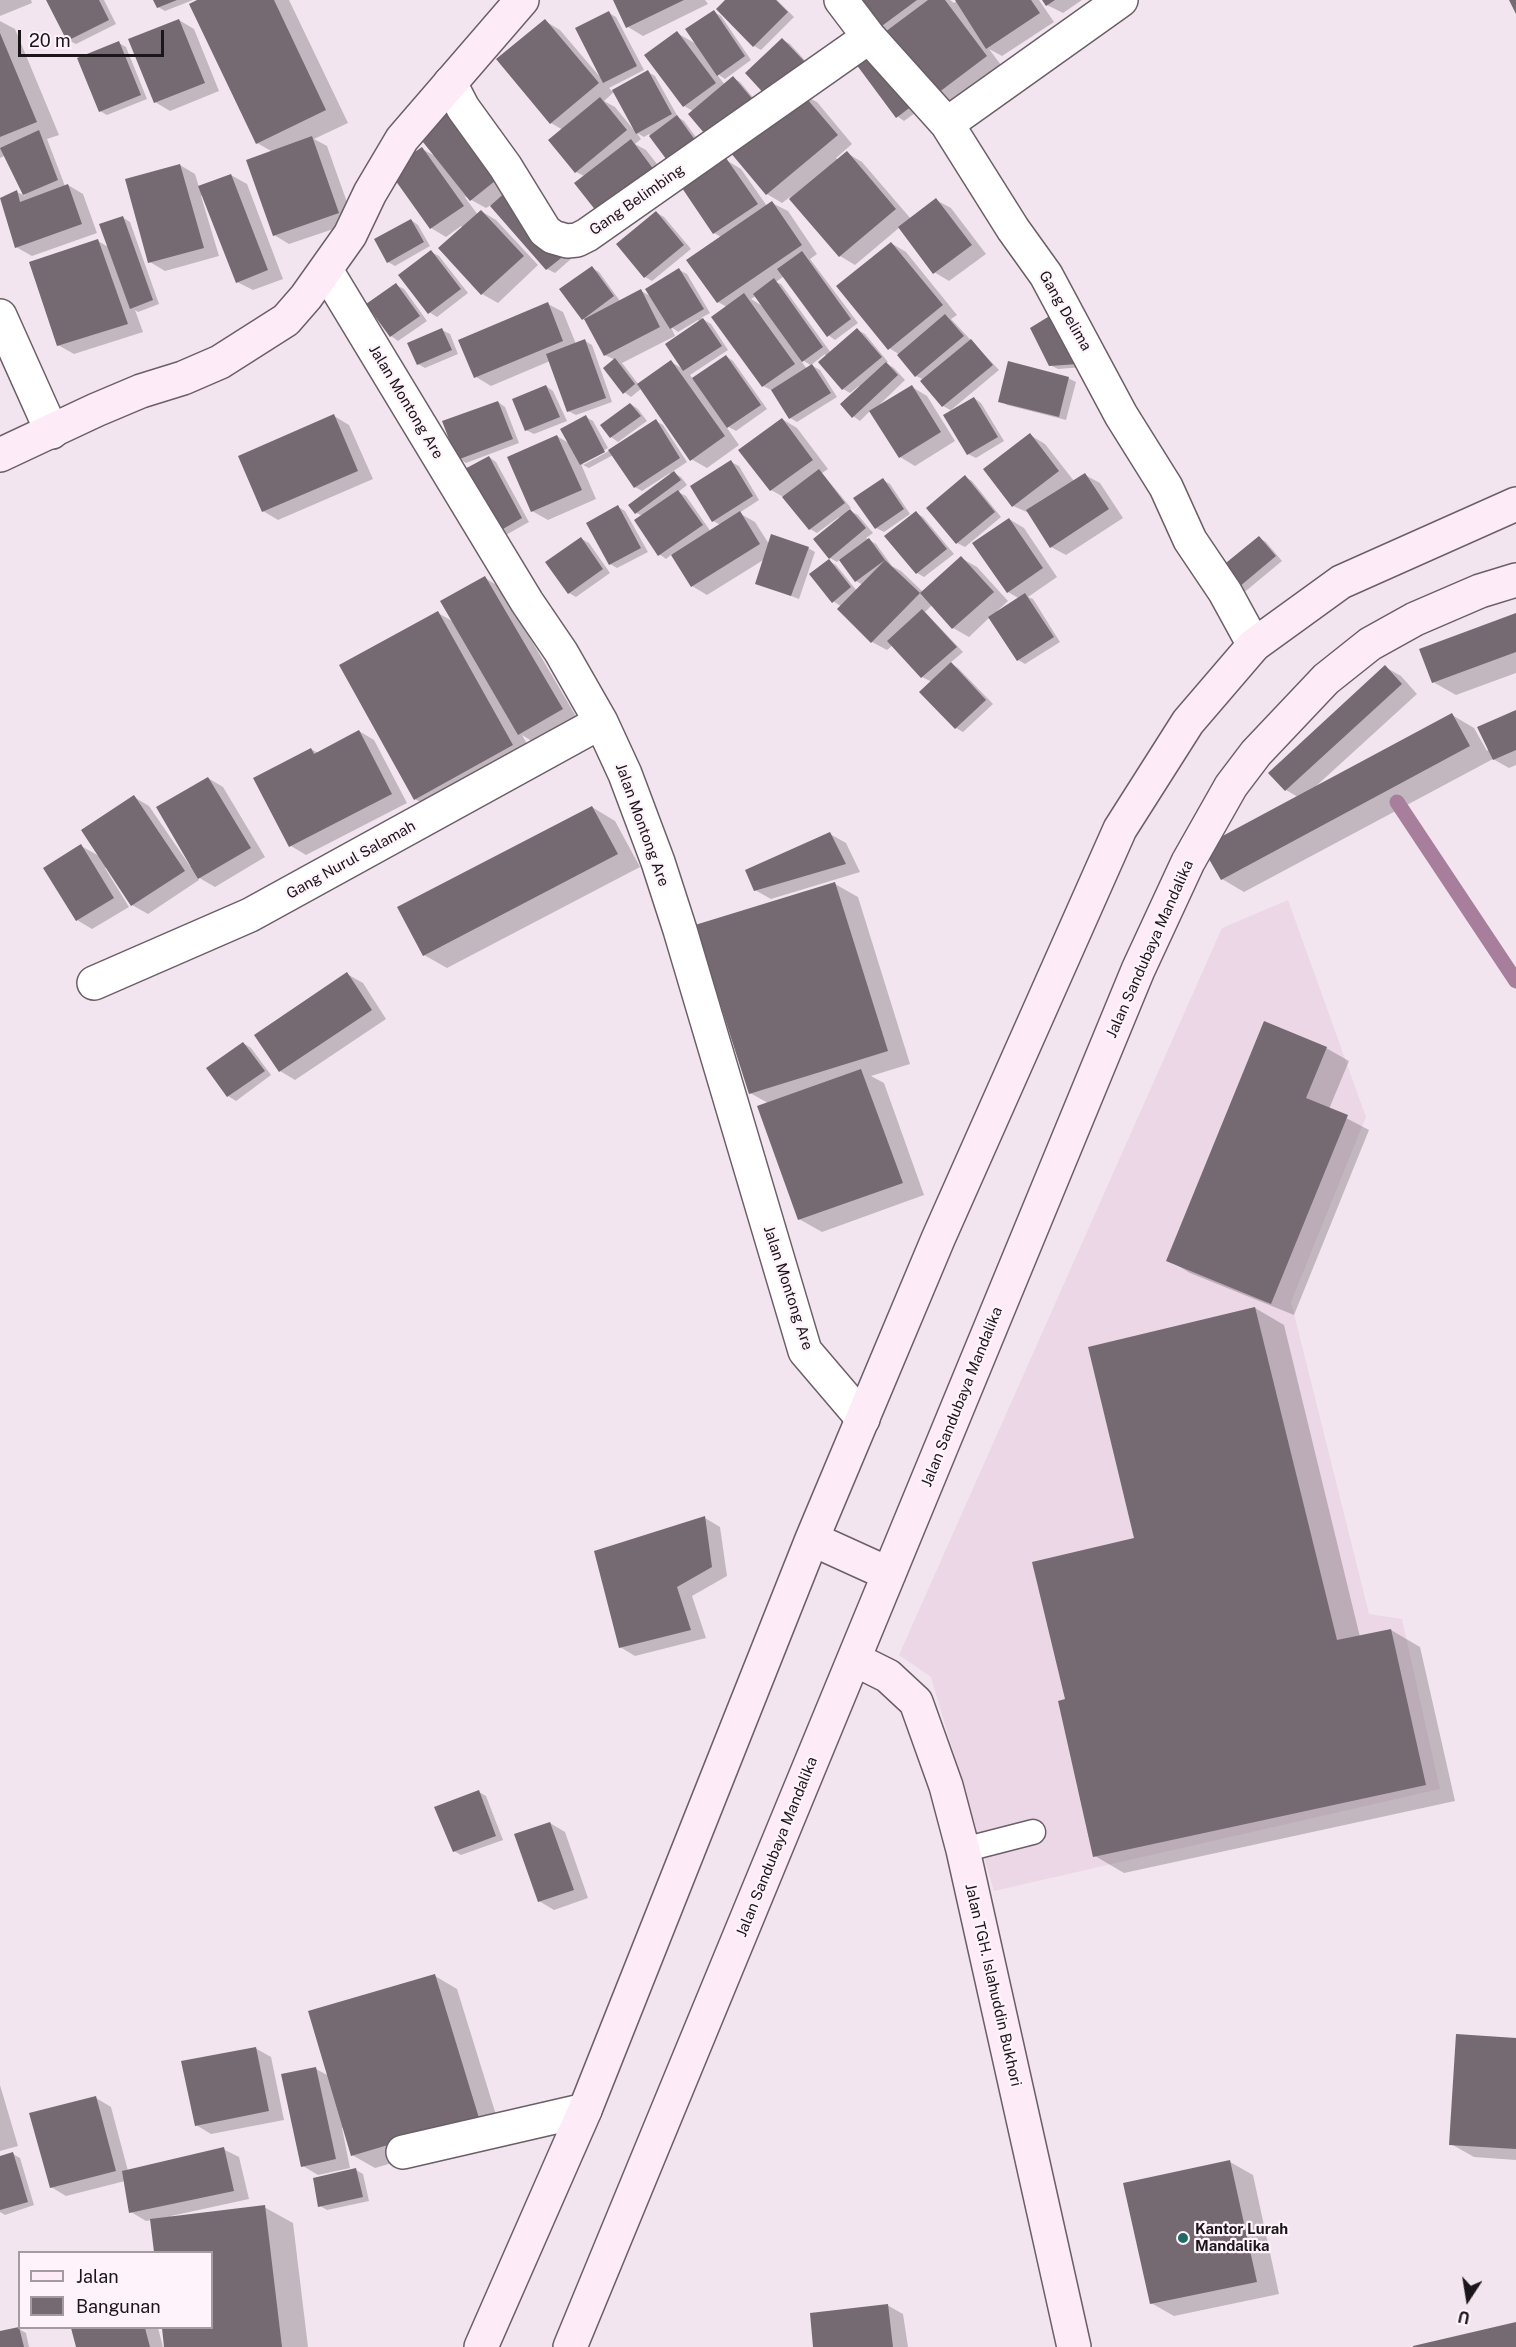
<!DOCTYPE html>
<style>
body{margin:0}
#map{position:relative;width:1516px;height:2347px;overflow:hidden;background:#f3e5ef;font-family:"Public Sans",sans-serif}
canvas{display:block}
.legend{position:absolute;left:18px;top:2251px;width:195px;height:78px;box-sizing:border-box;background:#fff3fb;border:2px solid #a49ba1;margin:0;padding:8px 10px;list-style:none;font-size:18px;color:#1b161a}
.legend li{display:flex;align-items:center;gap:12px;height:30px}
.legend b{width:30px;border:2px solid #a49ba1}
.north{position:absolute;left:1438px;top:2269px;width:60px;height:60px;-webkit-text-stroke:4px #fff3fb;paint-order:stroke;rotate:192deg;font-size:16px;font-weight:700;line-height:24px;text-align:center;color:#1b161a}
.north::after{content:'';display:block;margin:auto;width:21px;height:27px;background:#1b161a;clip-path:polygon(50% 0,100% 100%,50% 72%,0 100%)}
.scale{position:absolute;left:18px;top:30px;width:146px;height:27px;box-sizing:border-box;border:3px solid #1b161a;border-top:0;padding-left:8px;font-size:18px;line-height:21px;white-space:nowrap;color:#1b161a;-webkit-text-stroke:4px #fff3fb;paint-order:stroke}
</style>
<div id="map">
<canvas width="1516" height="2347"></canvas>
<ul class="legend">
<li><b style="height:8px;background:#fdebf8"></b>Jalan</li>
<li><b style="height:16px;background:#756972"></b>Bangunan</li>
</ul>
<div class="north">U</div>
<div class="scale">20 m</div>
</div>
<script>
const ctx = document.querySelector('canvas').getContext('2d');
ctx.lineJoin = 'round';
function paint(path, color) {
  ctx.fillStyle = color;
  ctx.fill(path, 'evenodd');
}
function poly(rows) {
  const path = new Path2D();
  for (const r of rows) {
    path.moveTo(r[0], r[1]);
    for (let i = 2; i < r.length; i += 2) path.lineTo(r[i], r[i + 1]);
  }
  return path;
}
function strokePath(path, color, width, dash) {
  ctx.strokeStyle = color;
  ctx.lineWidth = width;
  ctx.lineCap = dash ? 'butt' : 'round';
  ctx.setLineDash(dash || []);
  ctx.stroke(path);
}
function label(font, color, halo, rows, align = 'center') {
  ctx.font = font + ' "Public Sans",sans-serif';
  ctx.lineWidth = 4.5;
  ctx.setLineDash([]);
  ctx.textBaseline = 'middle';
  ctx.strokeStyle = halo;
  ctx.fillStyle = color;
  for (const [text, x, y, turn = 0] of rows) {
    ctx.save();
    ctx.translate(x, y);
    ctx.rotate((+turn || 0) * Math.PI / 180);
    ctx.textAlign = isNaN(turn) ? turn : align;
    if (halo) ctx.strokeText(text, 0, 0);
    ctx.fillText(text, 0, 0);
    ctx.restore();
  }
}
const built = poly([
 [1288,900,1366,1117,1291,1302,1369,1614,1402,1619,1440,1789,994,1891,931,1677,899,1655,1222,928]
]);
const shadow = poly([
 [0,0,31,0,32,3,0,16],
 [48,0,104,0,116,24,76,44,68,40],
 [155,0,193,0,165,11,158,7],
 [200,0,289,0,348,123,314,139,327,146,354,222,289,244,274,235,273,152,257,143],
 [614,0,705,0,708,4,643,36,628,27],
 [727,0,777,0,794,17,761,50,754,46],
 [854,0,950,0,954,3,958,0,1039,0,1054,22,1002,56,989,49,1001,65,946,106],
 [1044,0,1082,0,1063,13,1047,5],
 [714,12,721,16,751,60,725,79,716,73,725,85,733,78,740,82,761,107,693,111,684,106,677,33,698,45],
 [609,13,616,17,644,70,609,88,612,91,648,72,655,76,678,117,684,121,709,155,676,170,649,134,644,137,637,133,641,139,635,144,646,150,675,187,584,176,576,172,563,130,551,123,545,21,560,30,600,77],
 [614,92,634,128,633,129,615,107,604,101],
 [179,20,194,29,219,91,170,111,155,102],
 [0,21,15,29,59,135,47,139,65,186,68,185,83,194,97,233,32,256,16,247,17,192,25,196,4,156,0,158],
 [783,40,790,44,812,68,769,97],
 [119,43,126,47,147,99,107,115,100,111],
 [858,64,922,108,904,121,897,116],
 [801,94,817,102,852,144,836,158,838,160,847,153,862,162,911,219,936,200,951,208,986,254,949,281,934,272,900,227,855,265,840,256,790,197,782,203,767,194,732,153],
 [446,110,515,196,571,259,555,273,547,269,491,205,486,208,464,196,478,215,481,211,496,220,538,265,498,303,482,294,440,248,463,228,461,226,446,237,431,228,422,149,437,157],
 [726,160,741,169,767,206,772,203,788,211,817,254,810,259,858,323,835,340,828,335,784,276,776,282,781,284,831,353,858,330,865,334,888,362,886,363,894,368,905,380,874,410,912,387,927,396,955,441,915,466,900,457,871,410,860,421,853,416,861,388,859,386,850,393,843,389,825,354,811,365,820,370,837,397,797,422,790,418,773,391,763,386,727,307,718,302,721,237,714,233],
 [756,296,764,307,751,299],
 [799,358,812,366,807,369],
 [180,165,195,174,199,187,231,175,247,184,283,279,253,290,237,282,204,195,201,196,219,256,165,271,150,262],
 [657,213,664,217,691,249,652,281,645,277],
 [122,217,130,222,159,304,138,312,135,310,143,332,74,354,58,345,98,241,110,248],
 [411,220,418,225,430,246,395,266,388,262],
 [891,243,906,252,957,315,951,319,999,370,951,410,952,411,974,398,981,403,1004,441,976,458,968,454,952,411,943,406,924,380,916,376,900,355,889,348],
 [431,252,439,256,468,293,437,317,429,312],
 [592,268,599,272,620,301,641,291,652,297,679,270,687,274,710,313,701,318,711,324,728,350,690,375,693,379,726,356,733,361,767,409,736,431,725,425,739,445,707,468,691,459,642,388,631,397,624,392,615,360,605,355,588,321,583,319],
 [698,320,700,322,683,369,671,362,639,385,622,363,675,336,671,327,678,332],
 [396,285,404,289,427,321,398,341,391,336],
 [548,304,563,312,576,344,585,341,592,345,612,402,576,415,568,411,550,361,491,386,476,377],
 [1032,329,1084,367,1058,369,1050,365],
 [442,330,450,334,458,354,425,368,418,364],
 [1068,378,1076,382,1066,420,1007,405,1000,401],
 [546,386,553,391,567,421,534,434,526,430],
 [498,402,505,407,519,443,466,463,458,458],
 [631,404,638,409,647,421,618,442,611,437],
 [334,416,349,425,373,479,278,520,263,511],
 [586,417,593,421,608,448,583,462,583,465,581,464,596,499,548,520,532,511,557,436,570,444],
 [782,419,797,428,828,469,822,473,851,508,848,510,858,515,873,533,866,538,876,544,892,566,901,571,923,592,961,558,977,567,1008,601,997,611,998,613,1020,599,1008,592,1009,519,1024,528,1057,577,1028,597,1033,599,1060,642,1025,664,1018,660,990,617,969,637,953,628,932,605,925,612,963,652,950,663,958,668,993,704,963,732,956,728,932,682,922,677,893,645,887,650,872,642,842,607,833,601,829,561,836,565,857,591,863,585,856,581,840,559,837,562,830,558,841,519,839,517,817,533,810,529,787,499,771,490],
 [656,421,663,425,687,462,672,472,681,477,687,485,678,492,686,496,711,532,721,525,713,521,731,462,739,466,759,500,739,513,755,522,769,544,808,548,815,552,799,599,757,583,765,559,707,595,692,586,672,554,666,559,659,554,643,516,636,513,671,475,670,473,642,491,635,487,613,455,589,468,583,465,609,451],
 [1030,435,1045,444,1074,481,1085,475,1100,483,1123,518,1066,555,1051,547,1029,513,1013,506],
 [489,457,496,462,529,522,504,536,497,532],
 [965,477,972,481,1001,517,965,547,957,543,928,508],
 [883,480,890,484,910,514,884,532,876,528],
 [618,507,625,511,648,552,617,568,610,564],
 [916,513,923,517,954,554,924,577,917,573],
 [1259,538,1266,542,1282,561,1241,595,1234,590],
 [582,539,589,543,610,573,576,597,569,593],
 [485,578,500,587,577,718,535,743,522,735,535,758,438,812,415,799,438,613,454,622],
 [1516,615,1516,673,1456,695,1433,682],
 [1385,667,1401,676,1417,694,1315,787,1452,715,1474,728,1487,751,1516,712,1516,765,1509,768,1493,759,1244,892,1222,879,1298,797,1286,790,1270,773],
 [359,731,374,740,407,803,306,855,291,846,255,779,311,749,318,753],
 [208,778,223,787,265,857,215,887,196,876,199,880,148,914,132,905,107,867,105,868,129,907,92,929,77,920,81,846,101,857,134,797,149,806,190,866,192,865],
 [592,807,615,821,640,867,447,968,424,955],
 [830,834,846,843,860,872,771,899,755,890],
 [835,884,858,897,910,1064,871,1076,884,1083,924,1195,822,1232,799,1219,768,1103,750,1093],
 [347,974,363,983,386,1019,295,1080,280,1071],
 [243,1043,251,1048,271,1075,236,1101,228,1096,208,1069],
 [1326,1048,1349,1061,1329,1109,1369,1130,1294,1315,1190,1273,1168,1260],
 [1255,1308,1284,1325,1360,1637,1391,1630,1420,1647,1455,1801,1124,1873,1095,1856,1067,1700,1136,1539],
 [705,1518,720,1527,727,1576,692,1596,706,1638,635,1656,620,1647],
 [479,1792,486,1796,503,1840,461,1855,454,1851],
 [550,1823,565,1832,588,1898,554,1910,539,1901],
 [435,1976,457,1989,501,2131,375,2168,352,2155,344,2127,342,2128,350,2168,318,2175,303,2166,316,2069,329,2076],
 [1516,2039,1516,2160,1474,2157,1451,2144],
 [255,2048,271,2057,284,2120,211,2134,196,2125],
 [0,2085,18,2146,0,2151],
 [96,2098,111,2107,128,2171,223,2149,239,2157,249,2199,171,2216,172,2218,264,2207,293,2223,308,2347,166,2347,164,2328,212,2328,212,2252,155,2252,152,2220,146,2221,131,2212,125,2181,66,2196,51,2187],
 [13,2154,20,2158,34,2205,5,2215,0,2212,0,2158],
 [1230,2162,1253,2175,1279,2294,1174,2316,1151,2303],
 [356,2170,363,2174,369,2201,327,2210,320,2206],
 [887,2305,903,2314,908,2347,814,2347],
 [73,2328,158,2328,163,2347,78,2347],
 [19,2329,26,2333,29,2347,0,2347,0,2333]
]);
const stream = poly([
 [1397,802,1516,981]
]);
const building = poly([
 [46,0,99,0,109,20,67,41],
 [153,0,177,0,157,8],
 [197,0,274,0,326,110,256,144,189,4],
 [613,0,684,0,626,28],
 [725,0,776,0,788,12,753,47,716,9],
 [852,0,917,0,875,31],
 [928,0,945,0,987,56,930,99,881,35],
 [955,0,1031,0,1040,13,986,49],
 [1042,0,1055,0,1046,6],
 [1509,0,1516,0,1516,14],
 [714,10,745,56,717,76,685,29],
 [609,11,637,66,603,83,575,28],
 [179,19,205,83,154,103,128,39],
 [545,19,599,83,550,124,496,59],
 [677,31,716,83,683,107,644,55],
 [0,33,37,122,0,137],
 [782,38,806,63,768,98,745,73],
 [119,41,141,95,99,112,77,58],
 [877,50,916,103,896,118,856,64],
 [648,70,672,114,636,134,612,90],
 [733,76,755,102,710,140,688,114],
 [801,92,838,135,766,195,730,152],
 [600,97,627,130,575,173,548,140],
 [446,108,500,177,470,201,415,132],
 [677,115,703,151,675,171,649,136],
 [39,130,58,180,23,195,0,148],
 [312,136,339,213,273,236,246,160],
 [631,139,660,178,604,221,574,183],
 [422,147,464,206,430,229,388,170],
 [847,151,896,209,839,257,789,199],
 [726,158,758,204,713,234,682,188],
 [180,164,204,248,148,263,125,179],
 [231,174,268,270,236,283,198,186],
 [68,184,82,224,15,248,0,198,17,190,20,202],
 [508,190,565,255,546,270,490,206],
 [936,198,972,245,933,274,898,227],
 [772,201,802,245,717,303,686,260],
 [481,210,524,256,481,295,438,248],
 [656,211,684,245,644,278,616,244],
 [123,216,153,300,130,309,99,224],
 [411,219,424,242,387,263,374,239],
 [98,239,128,324,57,346,29,262],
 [891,242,943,305,888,350,836,286],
 [431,250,461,289,428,314,398,275],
 [802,251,851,319,827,337,777,269],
 [592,266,614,296,582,320,559,289],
 [679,268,704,309,670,329,645,289],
 [774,278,823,347,802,362,753,294],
 [396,283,420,316,390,337,366,304],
 [641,289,660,327,604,356,584,319],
 [744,293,795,364,762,387,711,317],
 [548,302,563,341,474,378,458,340],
 [1056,312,1078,364,1049,366,1030,328],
 [945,314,964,336,915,377,897,355],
 [703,318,722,346,683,371,665,344],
 [442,328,452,350,417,365,407,343],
 [857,328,882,357,842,390,818,362],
 [585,339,606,398,567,412,546,354],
 [971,339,993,365,942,407,920,381],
 [726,355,761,405,727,428,692,378],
 [615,358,635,384,623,394,603,368],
 [671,360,725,436,690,461,637,384],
 [1008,361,1069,377,1059,417,998,402],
 [886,362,898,375,852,418,840,404],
 [812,364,831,393,789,419,771,390],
 [546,385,560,417,525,431,512,399],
 [912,385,941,432,899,458,869,411],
 [974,397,998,437,967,455,943,415],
 [498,401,513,439,457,460,442,421],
 [630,403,641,416,610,438,600,425],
 [334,414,358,471,262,512,238,456],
 [586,415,605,452,580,465,560,429],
 [782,418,813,460,770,491,738,450],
 [656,419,680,458,634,488,608,450],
 [1030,433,1059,471,1012,507,983,469],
 [557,435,582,490,531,512,507,457],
 [489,456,522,518,496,533,461,471],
 [731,460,753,496,712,522,690,486],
 [819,469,845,503,809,530,782,497],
 [674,471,681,480,635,514,628,505],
 [1085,473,1109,509,1050,548,1026,510],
 [965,475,995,512,956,544,926,508],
 [883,478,904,509,875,529,853,498],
 [678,490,703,525,658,556,634,520],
 [618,505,641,548,609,565,586,523],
 [850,509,866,528,829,559,813,539],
 [740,511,760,544,691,587,671,555],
 [916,511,947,549,916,574,884,536],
 [1009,518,1043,568,1007,593,972,543],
 [771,534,809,547,791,596,755,584],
 [1259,536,1276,556,1233,592,1216,571],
 [581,537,603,569,568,594,545,562],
 [869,538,885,560,855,582,839,560],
 [961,556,994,592,952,629,920,593],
 [829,559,851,587,832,603,809,574],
 [885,560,920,593,871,643,837,609],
 [485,576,563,709,518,735,440,601],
 [1025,593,1054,637,1017,661,988,617],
 [922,609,957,647,921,678,887,641],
 [438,611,513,745,414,800,339,665],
 [1516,613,1516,652,1432,683,1419,649],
 [951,662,986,700,955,729,919,692],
 [1385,665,1402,684,1285,791,1268,773],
 [1516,710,1516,750,1493,760,1477,727],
 [1452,713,1470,746,1221,880,1202,847],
 [359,730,392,794,289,847,253,778,311,748,314,754],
 [208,777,251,848,198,879,156,807],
 [134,795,185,871,131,906,81,830],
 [592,806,618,854,423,956,397,907],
 [830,832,846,864,754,891,745,870],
 [81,844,114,898,76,921,43,868],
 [835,882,888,1051,749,1094,695,925],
 [347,972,372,1010,279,1072,254,1035],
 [1264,1021,1327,1047,1306,1098,1348,1115,1271,1304,1166,1261],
 [243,1042,265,1071,227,1097,206,1068],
 [861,1069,903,1183,798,1220,757,1106],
 [1255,1307,1337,1640,1391,1629,1426,1785,1093,1857,1058,1701,1065,1699,1032,1562,1134,1538,1088,1347],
 [705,1516,712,1567,677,1587,691,1630,619,1648,594,1551],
 [479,1790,496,1836,453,1852,434,1807],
 [550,1822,574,1890,538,1902,514,1834],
 [435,1974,479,2118,351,2156,308,2011],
 [1456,2034,1516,2038,1516,2149,1449,2145],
 [256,2047,269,2111,195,2126,181,2061],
 [316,2067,336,2159,301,2167,281,2074],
 [96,2096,116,2171,50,2188,29,2113],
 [224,2147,234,2191,129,2213,122,2171],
 [13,2152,28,2202,0,2210,0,2156],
 [1230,2160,1257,2282,1150,2304,1123,2183],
 [356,2168,363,2197,318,2207,313,2178],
 [265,2205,282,2347,164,2347,162,2328,212,2328,212,2252,154,2252,150,2219],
 [888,2304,893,2347,813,2347,810,2313],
 [1516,2322,1516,2347,1413,2347,1413,2346],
 [19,2327,24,2347,0,2347,0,2331],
 [71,2328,145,2328,150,2347,76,2347]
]);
const lane = poly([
 [963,1850,1033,1832]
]);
const street = poly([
 [841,0,869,37,947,124,1013,229,1046,275,1121,415,1166,487,1190,540,1225,592,1254,645],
 [450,83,463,108,505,166,545,231,553,237,567,241,577,240,587,235,869,37],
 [947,124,1121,0],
 [326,270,527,602,561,652,601,722,625,774,658,862,680,930,805,1351,863,1419],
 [0,316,52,432],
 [94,983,250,915,601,722],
 [403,2152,585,2110]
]);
const secondary = poly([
 [0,455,96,410,141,391,183,378,220,362,286,320,306,297,350,235,370,193,402,139,522,0],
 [812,1539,889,1574],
 [854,1659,888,1676,916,1702,946,1786,963,1850,1074,2347],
 [481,2347,585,2110,812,1539,938,1239,1120,829,1188,722,1254,645,1341,582,1516,504],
 [570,2347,1138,970,1188,862,1231,786,1256,753,1326,679,1370,644,1415,619,1480,591,1516,580]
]);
const markers = [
 [1183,2238,6,"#1f6a63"]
];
const streetNames = [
 ["Gang Belimbing",637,200,-35],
 ["Gang Delima",1065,311,60],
 ["Jalan Montong Are",406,402,59],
 ["Jalan Montong Are",642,825,70],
 ["Gang Nurul Salamah",351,860,-29],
 ["Jalan Sandubaya Mandalika",1150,949,-66],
 ["Jalan Montong Are",788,1288,72],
 ["Jalan Sandubaya Mandalika",962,1397,-68],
 ["Jalan Sandubaya Mandalika",777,1847,-68],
 ["Jalan TGH. Islahuddin Bukhori",993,1985,77]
];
const poiNames = [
 ["Kantor Lurah",1195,2229],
 ["Mandalika",1195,2246]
];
paint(built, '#ecd7e6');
paint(shadow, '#0003');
strokePath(stream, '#a77e9c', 15);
paint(building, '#756972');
strokePath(lane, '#6b5f67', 27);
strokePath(street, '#6b5f67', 36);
strokePath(secondary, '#6b5f67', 36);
strokePath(lane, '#fff', 24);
strokePath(street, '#fff', 33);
strokePath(secondary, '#fdebf8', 33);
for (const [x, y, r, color] of markers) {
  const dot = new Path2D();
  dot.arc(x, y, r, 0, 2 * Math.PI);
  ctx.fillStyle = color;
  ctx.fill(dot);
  strokePath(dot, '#fff3fb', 2);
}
label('15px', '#1b161a', '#fff3fb', streetNames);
label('bold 15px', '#1b161a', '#fff3fb', poiNames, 'left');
</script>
